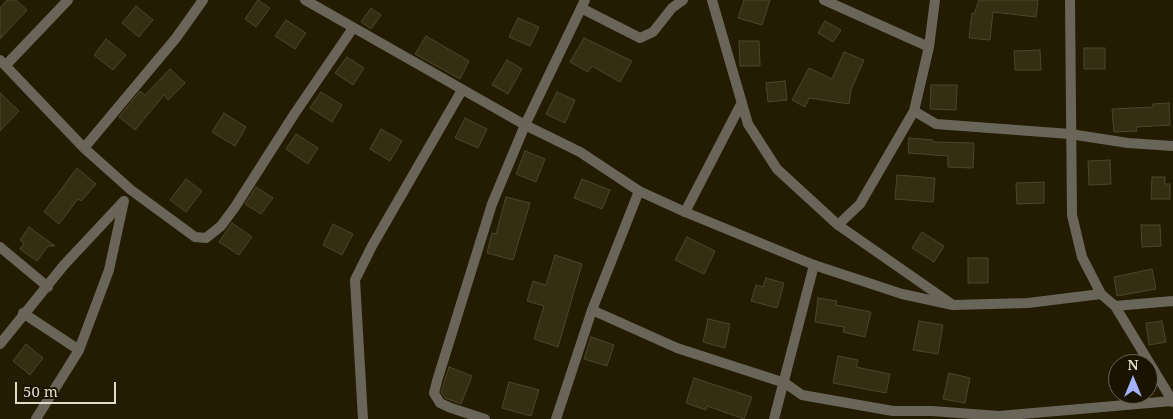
<!DOCTYPE html>
<style>
body{margin:0}
#map{position:relative;width:1173px;height:419px;overflow:hidden;background:#231c03;font-family:"Noto Serif",serif}
canvas{display:block}
.north{position:absolute;left:1108px;top:354px;width:50px;height:50px;box-sizing:border-box;background:#1a1300;border:1px solid #696351;border-radius:50%;rotate:0deg;font-size:14px;font-weight:700;line-height:20px;text-align:center;color:#dfdbcb}
.north::after{content:'';display:block;margin:auto;width:18px;height:22px;background:#a3b2fd;clip-path:polygon(50% 0,100% 100%,50% 72%,0 100%)}
.scale{position:absolute;left:15px;top:382px;width:101px;height:22px;box-sizing:border-box;border:2px solid #dfdbcb;border-top:0;padding-left:6px;font-size:15px;line-height:18px;white-space:nowrap;color:#dfdbcb;-webkit-text-stroke:4px #1a1300;paint-order:stroke}
</style>
<div id="map">
<canvas width="1173" height="419"></canvas>
<div class="north">N</div>
<div class="scale">50 m</div>
</div>
<script>
const ctx = document.querySelector('canvas').getContext('2d');
ctx.lineJoin = 'round';
function paint(path, color) {
  ctx.fillStyle = color;
  ctx.fill(path, 'evenodd');
}
function poly(rows) {
  const path = new Path2D();
  for (const r of rows) {
    path.moveTo(r[0], r[1]);
    for (let i = 2; i < r.length; i += 2) path.lineTo(r[i], r[i + 1]);
  }
  return path;
}
function strokePath(path, color, width, dash) {
  ctx.strokeStyle = color;
  ctx.lineWidth = width;
  ctx.lineCap = dash ? 'butt' : 'round';
  ctx.setLineDash(dash || []);
  ctx.stroke(path);
}
const building = poly([
 [7,0,16,0,27,10,0,39,0,8,7,0],
 [258,0,270,8,256,27,245,19,258,0],
 [744,0,770,0,762,25,738,18,744,0],
 [979,0,1038,0,1036,17,993,12,990,40,969,38,972,13,974,14,979,0],
 [136,6,153,20,139,37,122,23,136,6],
 [371,8,381,15,371,29,361,22,371,8],
 [518,18,539,27,530,46,509,37,518,18],
 [286,20,306,33,295,49,275,36,286,20],
 [825,21,841,30,833,42,818,33,825,21],
 [426,36,469,61,460,79,415,54,426,36],
 [584,38,632,61,620,82,592,66,588,72,570,62,584,38],
 [106,39,126,55,113,70,94,55,106,39],
 [739,41,759,41,760,66,740,66,739,41],
 [1084,48,1105,48,1105,69,1084,69,1084,48],
 [1040,50,1041,70,1015,70,1014,51,1040,50],
 [844,52,864,60,851,90,849,104,809,98,805,107,792,100,809,68,832,79,844,52],
 [347,57,364,68,353,85,335,73,347,57],
 [507,60,522,69,508,94,492,85,507,60],
 [170,69,185,83,168,100,164,95,135,130,119,117,140,91,145,95,170,69],
 [785,81,787,100,768,102,766,83,785,81],
 [931,85,957,85,956,110,930,109,931,85],
 [321,92,342,105,332,122,310,108,321,92],
 [557,92,575,100,565,123,546,114,557,92],
 [0,93,19,111,0,131,0,93],
 [1169,103,1170,125,1136,127,1137,131,1114,132,1112,109,1153,107,1153,104,1169,103],
 [224,113,246,127,235,146,212,132,224,113],
 [465,118,487,129,478,148,455,138,465,118],
 [381,129,402,141,390,161,370,149,381,129],
 [296,134,318,148,308,164,286,149,296,134],
 [909,138,933,140,933,142,974,143,973,168,948,167,948,156,908,153,909,138],
 [525,151,545,159,536,182,516,174,525,151],
 [1110,160,1111,184,1089,185,1088,161,1110,160],
 [77,168,96,184,81,201,78,199,59,224,44,212,77,168],
 [897,175,935,178,933,202,895,199,897,175],
 [1152,177,1165,177,1165,184,1170,184,1170,199,1151,199,1152,177],
 [186,179,202,191,186,212,170,200,186,179],
 [582,179,610,190,602,209,574,198,582,179],
 [1044,182,1044,203,1017,204,1016,183,1044,182],
 [256,187,273,198,261,214,245,204,256,187],
 [506,197,530,203,513,260,487,253,492,233,496,234,506,197],
 [232,223,252,237,239,255,219,242,232,223],
 [333,224,353,234,342,255,323,245,333,224],
 [1141,225,1160,225,1161,246,1142,247,1141,225],
 [29,227,55,246,48,246,37,261,20,249,24,243,20,240,29,227],
 [922,232,944,246,934,262,912,248,922,232],
 [687,237,715,251,704,274,675,260,687,237],
 [555,255,582,264,558,347,534,339,544,306,527,301,533,281,546,285,555,255],
 [968,258,988,258,988,283,968,283,968,258],
 [1152,269,1156,289,1117,296,1114,277,1152,269],
 [766,278,784,283,777,308,751,301,756,285,763,287,766,278],
 [818,298,837,301,836,305,871,312,865,337,843,332,844,327,815,322,818,298],
 [708,319,730,324,725,348,703,342,708,319],
 [919,321,943,325,938,354,913,350,919,321],
 [1162,321,1166,342,1149,345,1146,323,1162,321],
 [591,337,614,345,607,366,584,359,591,337],
 [26,344,43,358,30,375,13,361,26,344],
 [838,356,858,360,856,367,890,374,886,393,833,383,838,356],
 [449,367,472,376,461,404,445,398,441,392,449,367],
 [949,373,970,378,965,403,943,399,949,373],
 [694,378,752,397,744,419,707,406,706,410,686,403,694,378],
 [509,382,539,390,531,416,502,408,509,382]
]);
const minor = poly([
 [712,0,748,124,777,169,838,225,860,204,914,111,936,124,1070,134,1128,143,1173,146],
 [824,0,929,47],
 [581,8,640,38,653,32,672,8,683,0],
 [0,60,84,148,131,190,195,237,206,238,221,226,235,207,295,113,353,28],
 [6,65,68,0],
 [914,111,929,47,935,0],
 [84,148,176,38,203,0],
 [685,212,741,104],
 [838,225,953,305],
 [0,247,48,287],
 [592,310,677,348,785,383,802,395,893,411,932,411,999,416,1172,401],
 [23,313,79,350],
 [0,344,64,265,123,202],
 [36,419,79,350,109,270,124,201],
 [363,419,355,280,372,246,462,90],
 [485,419,451,408,440,403,434,393,437,381,492,204,525,125,585,0],
 [556,419,592,310,639,191],
 [774,419,814,265]
]);
const tertiary = poly([
 [305,0,525,125,580,152,639,191,685,212,814,265,902,294,953,305,1028,303,1101,294],
 [1070,0,1072,215,1082,257,1101,294,1115,306,1173,402],
 [1115,306,1173,301]
]);
paint(building, '#352e13');
strokePath(building, '#4d462b', 1);
strokePath(minor, '#696659', 10);
strokePath(tertiary, '#696659', 10);
</script>
